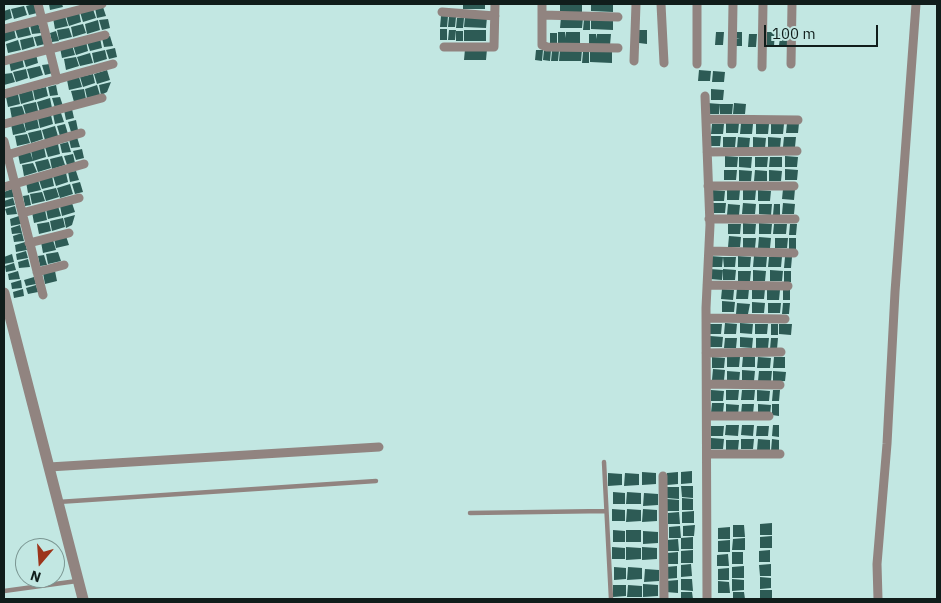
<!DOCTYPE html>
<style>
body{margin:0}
#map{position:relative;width:941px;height:603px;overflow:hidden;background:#c2e7e2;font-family:"IBM Plex Sans",sans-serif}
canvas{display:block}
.frame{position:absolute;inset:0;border:5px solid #101d1b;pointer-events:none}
.north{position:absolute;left:15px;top:538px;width:50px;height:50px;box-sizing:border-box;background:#c2e7e2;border:1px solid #7b9692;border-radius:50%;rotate:198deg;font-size:14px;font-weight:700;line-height:20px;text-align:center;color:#101d1b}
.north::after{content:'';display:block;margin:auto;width:18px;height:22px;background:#9c341a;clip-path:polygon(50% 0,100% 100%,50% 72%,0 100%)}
.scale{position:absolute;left:764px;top:25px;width:114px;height:22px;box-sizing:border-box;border:2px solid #101d1b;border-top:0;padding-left:6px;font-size:15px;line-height:18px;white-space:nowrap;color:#101d1b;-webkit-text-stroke:4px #c2e7e2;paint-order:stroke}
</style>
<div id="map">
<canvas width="941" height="603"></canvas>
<div class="frame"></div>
<div class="north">N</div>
<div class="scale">100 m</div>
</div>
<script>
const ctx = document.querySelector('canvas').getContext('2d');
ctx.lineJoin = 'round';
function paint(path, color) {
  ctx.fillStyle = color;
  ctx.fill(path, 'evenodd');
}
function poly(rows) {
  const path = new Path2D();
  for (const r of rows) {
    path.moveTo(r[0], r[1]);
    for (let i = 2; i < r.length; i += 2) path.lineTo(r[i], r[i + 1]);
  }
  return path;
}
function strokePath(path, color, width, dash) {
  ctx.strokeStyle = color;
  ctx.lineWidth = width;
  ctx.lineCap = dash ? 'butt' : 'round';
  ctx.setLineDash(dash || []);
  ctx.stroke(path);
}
const building = poly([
 [34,4,37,13,29,15,26,6],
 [49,4,62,4,63,7,50,10],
 [463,4,485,4,485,9,463,9],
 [560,4,582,4,582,13,560,13],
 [591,4,613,4,613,12,591,11],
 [24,6,27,15,14,19,11,9],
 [103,7,106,16,97,18,95,8],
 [10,9,12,18,4,21,4,11],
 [93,9,96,18,83,22,80,12],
 [79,12,81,22,69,26,66,16],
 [65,16,68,26,55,29,53,18],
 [441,16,448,16,447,27,440,27],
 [449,17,456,17,455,27,448,27],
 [465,17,487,17,486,28,464,27],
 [561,17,583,18,582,28,560,28],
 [457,18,464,18,463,28,456,28],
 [108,19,110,28,102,30,99,20],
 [584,19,590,19,590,30,583,30],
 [591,19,613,19,613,30,591,29],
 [98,20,100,30,87,34,85,24],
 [38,23,41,33,32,34,30,25],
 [83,24,86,33,73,37,71,27],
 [28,25,31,35,18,38,15,29],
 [69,28,72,37,59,40,57,30],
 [14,29,16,38,4,42,4,31],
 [440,29,447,29,447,40,440,40],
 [449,30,456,30,455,40,448,40],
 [464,30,486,30,486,41,464,41],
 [639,30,647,30,647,44,639,43],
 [56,31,59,41,52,42,50,33],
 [456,31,463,31,463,41,456,41],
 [558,32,565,32,566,38,566,32,580,32,580,43,558,43],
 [716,32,724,32,723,45,715,45],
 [735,32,742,32,742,46,734,46,734,39,740,39,734,38],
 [767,32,775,32,774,46,766,46],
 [780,32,788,32,787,45,779,45,780,38,785,38,779,37],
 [550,33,557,33,557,43,550,43],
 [589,34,596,34,596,39,597,34,611,34,610,45,589,44],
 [749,34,757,34,756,47,748,47],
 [43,35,45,44,37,46,34,37],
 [110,36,113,46,104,47,102,38],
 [33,37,35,46,22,50,20,40],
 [100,38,102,48,90,51,87,42],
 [18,40,21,50,8,53,6,44],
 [86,41,88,51,76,55,73,45],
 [72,45,75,55,62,58,60,48],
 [115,48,117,57,109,59,106,50],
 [465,49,487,49,486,60,464,60],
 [105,50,107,59,94,63,92,53],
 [536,50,543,50,542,61,535,60],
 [544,50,551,50,550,61,543,60],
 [560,50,582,50,581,61,559,61],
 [552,51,559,51,558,61,551,61],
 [583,52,589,52,589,63,582,63],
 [590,52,612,52,612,63,590,62],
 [90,53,93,63,80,66,77,57],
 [36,54,38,63,26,67,23,57],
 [22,57,24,67,11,71,9,61],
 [76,57,79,66,66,70,64,59],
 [50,64,53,73,45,75,42,65],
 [40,66,43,75,30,79,27,69],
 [26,69,28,78,16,82,13,72],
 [107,70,110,80,97,84,94,74],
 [699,70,711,71,710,81,698,81],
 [713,71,725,72,724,82,712,82],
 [12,73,15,82,4,85,4,74],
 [93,74,95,83,83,87,80,77],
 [79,77,82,87,69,90,67,80],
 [111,82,107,92,101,95,99,85],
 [56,85,58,95,50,96,48,87],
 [97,85,100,95,87,98,85,89],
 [46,87,48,96,35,100,33,90],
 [84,89,86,99,74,102,71,91],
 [711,89,724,90,723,100,711,100],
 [32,90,34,100,21,104,19,94],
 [18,94,20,104,8,107,6,97],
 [60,97,63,106,55,108,52,98],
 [50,98,52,108,40,112,37,102],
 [36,102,38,111,26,115,23,105],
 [707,103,720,104,719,114,707,114],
 [734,103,746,104,745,114,733,114],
 [720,104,733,104,732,114,720,114],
 [22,106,25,115,12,119,10,108],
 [72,109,74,118,66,120,64,110],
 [61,113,64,122,55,124,53,114],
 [51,115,53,124,40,128,38,118],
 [37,118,39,128,26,131,24,121],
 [76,120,78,130,71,132,68,122],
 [23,122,26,132,13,135,11,124],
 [726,123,739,123,738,133,726,133],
 [741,123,753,124,752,134,740,134],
 [756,123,769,124,768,134,756,134],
 [771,123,784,124,783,134,771,134],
 [787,123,799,123,798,133,786,133],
 [65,124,68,134,60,136,57,126],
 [712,124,724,124,723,134,711,134],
 [55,126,58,136,45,140,42,130],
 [41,130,43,139,31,143,28,133],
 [27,134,30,143,17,146,15,136],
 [708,136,721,136,720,146,708,146],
 [77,137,80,147,71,148,69,139],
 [723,137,736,137,735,147,723,147],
 [738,137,750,138,749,148,737,148],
 [753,137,766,138,765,148,753,148],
 [768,137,781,138,780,148,768,148],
 [784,137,796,137,795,147,783,147],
 [68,142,71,152,62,153,60,144],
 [58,144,60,154,48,157,45,147],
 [44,147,46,157,33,161,31,151],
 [82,149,84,158,76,160,73,151],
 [30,151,33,161,20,164,18,154],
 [73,154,75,163,67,165,64,156],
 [62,156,65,165,52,169,50,159],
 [725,156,738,157,737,167,725,167],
 [785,156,798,157,797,167,785,167],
 [739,157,752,157,751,168,739,167],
 [755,157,768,157,767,167,755,167],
 [770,157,782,157,782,167,769,167],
 [48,159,51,168,38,172,35,162],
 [33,163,37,172,24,176,22,165],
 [785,169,798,170,797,180,785,180],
 [724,170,737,170,736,180,724,180],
 [739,170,752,171,751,181,739,181],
 [755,170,767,171,767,181,754,181],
 [769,170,782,171,781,181,769,181],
 [76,171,79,180,70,182,68,172],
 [66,173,68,182,56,186,53,176],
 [52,176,54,186,42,189,39,180],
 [38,180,41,190,28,193,26,182],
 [80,182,83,192,75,194,72,184],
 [70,184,73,194,60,198,57,188],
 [56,188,59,197,46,201,43,191],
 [12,189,14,197,4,198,4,192],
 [727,189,740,190,739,200,727,200],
 [743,189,756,190,755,200,743,200],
 [783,189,795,189,794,200,782,199],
 [713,190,725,191,724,201,712,201],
 [758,190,771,191,770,201,758,201],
 [42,192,45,201,32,204,30,194],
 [29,195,31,205,25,206,23,196],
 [13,198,15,205,5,207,4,201],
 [72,203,75,212,62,216,60,206],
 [713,203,726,203,725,213,712,213],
 [743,203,756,204,755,214,742,214],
 [783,203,795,204,794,214,782,214],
 [728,204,740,205,739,215,727,215],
 [759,204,772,204,771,215,759,214],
 [774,204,780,204,780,215,773,215],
 [15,206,17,214,7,215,5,209],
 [58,206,61,216,48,219,46,209],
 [45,210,47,220,34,223,32,212],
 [75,215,72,225,66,228,64,218],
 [19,216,21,224,11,226,10,219],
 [63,218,65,227,52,231,50,221],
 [49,222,51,231,39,234,37,224],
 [743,223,756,224,755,234,743,234],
 [759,223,772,224,771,234,759,234],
 [728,224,741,224,740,234,728,234],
 [774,224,787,224,786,234,773,234],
 [790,224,797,224,796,235,789,235],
 [20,225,22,233,12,234,11,228],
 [22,233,24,241,14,242,13,236],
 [66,236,69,245,56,248,54,238],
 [729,236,741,237,740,247,728,247],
 [759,237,771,238,770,248,758,248],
 [743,238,756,238,755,248,743,248],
 [775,238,788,238,787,248,775,248],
 [789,238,796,238,796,249,789,249],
 [53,240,56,250,43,253,41,242],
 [25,242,27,250,16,252,15,245],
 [26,251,28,258,17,260,16,254],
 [58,252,61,261,48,264,46,254],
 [12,254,14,262,4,264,4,257],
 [44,255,47,265,40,266,38,256],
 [710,256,723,257,722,267,710,267],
 [738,256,751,257,750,267,738,267],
 [754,256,767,257,766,267,753,267],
 [723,257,736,257,735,267,724,267],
 [769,257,782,257,781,267,768,267],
 [785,257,792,257,791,268,784,268],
 [28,259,30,267,19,268,18,262],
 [14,263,16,270,6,272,5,266],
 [710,269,723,270,722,280,710,279],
 [723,269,736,270,735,280,723,280],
 [753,270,766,271,765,281,753,281],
 [770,270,783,271,782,281,770,281],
 [18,271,20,279,9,280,8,274],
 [55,271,57,281,45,284,43,273],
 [738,271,751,271,750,281,738,281],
 [784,271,791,271,791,282,784,282],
 [34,277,36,284,26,286,24,280],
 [21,280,22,288,12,289,11,283],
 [36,285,38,292,28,294,26,288],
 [737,288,749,289,748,299,736,299],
 [752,288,765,289,764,299,752,299],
 [23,289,24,296,14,298,13,292],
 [722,289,734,290,733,300,721,299],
 [767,289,780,290,779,300,767,300],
 [783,289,790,289,790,300,783,300],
 [722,301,735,302,734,312,722,312],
 [752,302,765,303,764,313,752,313],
 [737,303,750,304,748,314,736,314],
 [768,303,781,303,780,313,768,313],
 [783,303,790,303,789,314,782,314],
 [725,323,737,324,736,334,724,334],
 [740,323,753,324,752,334,740,333],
 [710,324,722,324,721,334,709,334],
 [755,324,768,324,767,334,755,334],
 [771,324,778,324,778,335,771,335],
 [779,324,792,324,791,335,779,334],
 [710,336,723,337,722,347,710,347],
 [740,337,753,338,752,348,740,347],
 [725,338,737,338,736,348,724,348],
 [756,338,769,338,768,348,756,348],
 [771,338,778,338,777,349,770,349],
 [727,356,740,357,739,367,727,367],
 [743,356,755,357,755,367,742,367],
 [712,357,725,358,724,368,712,368],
 [758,357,771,358,770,368,757,368],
 [774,357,785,357,785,368,773,368],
 [713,369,725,370,724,380,712,380],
 [742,370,755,371,754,381,742,381],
 [727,371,740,372,739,382,727,382],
 [759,371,772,371,771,381,758,381],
 [773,371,786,372,785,381,773,382],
 [711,390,724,391,723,401,711,401],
 [726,390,739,390,738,400,726,400],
 [742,390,755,390,754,400,741,400],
 [757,390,770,391,769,401,757,401],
 [773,390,780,390,779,401,772,401],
 [712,403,724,403,723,413,711,413],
 [726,404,739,405,738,415,726,415],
 [742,404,754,404,753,414,741,414],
 [758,404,771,405,770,415,758,415],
 [772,404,779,404,779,416,772,415],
 [726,425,739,425,738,436,725,435],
 [742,425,754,425,753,436,741,435],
 [773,425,779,425,779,437,772,436],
 [711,426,724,426,723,436,711,436],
 [757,426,769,426,768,436,756,436],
 [711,438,724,439,723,449,711,449],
 [741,439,754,439,753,449,741,449],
 [758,439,770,440,770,450,757,450],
 [772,439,779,440,779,451,771,451],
 [726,440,739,440,738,450,726,450],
 [692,471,692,483,681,484,681,472],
 [642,472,656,473,656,484,642,485],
 [678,472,678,484,667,485,667,473],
 [608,473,622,474,622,485,608,486],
 [625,473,639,474,639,485,624,486],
 [681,486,693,486,693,498,682,497],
 [667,487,679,487,679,499,667,498],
 [613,492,625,493,625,504,613,504],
 [627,492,641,493,641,504,626,504],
 [644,493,658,494,658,505,643,506],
 [682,498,693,499,693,510,682,510],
 [667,499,679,500,679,511,667,511],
 [612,509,625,510,625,521,612,521],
 [627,509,641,510,641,521,626,522],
 [643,509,657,510,657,521,642,522],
 [694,511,694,523,682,523,682,512],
 [679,512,680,524,668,524,668,513],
 [772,523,772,535,760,535,760,524],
 [695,525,694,536,683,536,683,526],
 [733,525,744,525,745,537,733,537],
 [680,526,681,538,669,538,669,527],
 [730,527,730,539,718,539,718,528],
 [613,530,625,531,625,542,613,542],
 [626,530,641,530,641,542,626,542],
 [643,531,658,532,658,543,643,544],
 [772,536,772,548,760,548,760,537],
 [693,537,693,549,681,549,681,538],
 [745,538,745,550,732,550,733,539],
 [678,539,679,551,667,551,667,540],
 [730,540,730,552,718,552,718,541],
 [612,547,625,548,625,559,612,559],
 [626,547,641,548,641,559,626,560],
 [642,547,657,548,657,559,642,560],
 [693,550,693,563,681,563,681,551],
 [770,550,770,562,759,562,759,551],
 [678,552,678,564,666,564,667,553],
 [732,552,743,552,743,564,732,564],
 [728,554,729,566,717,566,717,555],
 [691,564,692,576,681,577,681,565],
 [771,564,771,576,760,576,759,565],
 [677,566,677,578,666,579,666,567],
 [744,566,744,578,732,578,732,567],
 [614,567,626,568,626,579,614,580],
 [628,567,642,568,642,579,627,580],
 [729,568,729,580,718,580,718,569],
 [645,569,659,570,659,581,644,582],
 [760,577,771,578,771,588,760,589],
 [681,579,692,579,693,591,681,590],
 [732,579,744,580,744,590,732,591],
 [678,580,678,593,666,592,666,581],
 [718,581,729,582,730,593,718,593],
 [643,584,658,585,658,596,643,597],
 [613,585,626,585,626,596,613,597],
 [628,585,642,586,642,597,627,597],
 [760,590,772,590,772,599,760,599],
 [681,592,692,592,693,599,681,599],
 [733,592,744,592,745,599,733,599]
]);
const service = poly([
 [604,462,611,599],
 [58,502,376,481],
 [470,513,606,511],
 [4,591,77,581]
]);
const minor = poly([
 [38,4,57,80],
 [542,4,542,45,547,47,618,48],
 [661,4,664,63],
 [697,4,697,64],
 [442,12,495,16],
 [542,15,618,17],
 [4,29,102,4],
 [444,47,494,47,495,4],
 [4,61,105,35],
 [634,61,636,4],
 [732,64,733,4],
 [791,64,792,4],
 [762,67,763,4],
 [4,94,113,64],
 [705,96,710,225,706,308,707,599],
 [706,119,798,120],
 [4,124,102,98],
 [4,141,43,295],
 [707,152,797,151],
 [7,155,81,133],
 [708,186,794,186],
 [4,187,84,164],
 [22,213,79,198],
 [709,219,795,219],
 [29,243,69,233],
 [709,251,794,253],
 [37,272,64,265],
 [707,285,788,286],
 [706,318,785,319],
 [706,353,781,352],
 [707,384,780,385],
 [707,416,769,416],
 [707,454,780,454],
 [49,467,379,447],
 [663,476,664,599],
 [878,599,877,564,887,444,895,292,916,4]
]);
const tertiary = poly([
 [4,293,83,599]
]);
paint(building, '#2d5b55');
strokePath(service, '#918480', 4.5);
strokePath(minor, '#918480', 9);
strokePath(tertiary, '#918480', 11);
</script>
